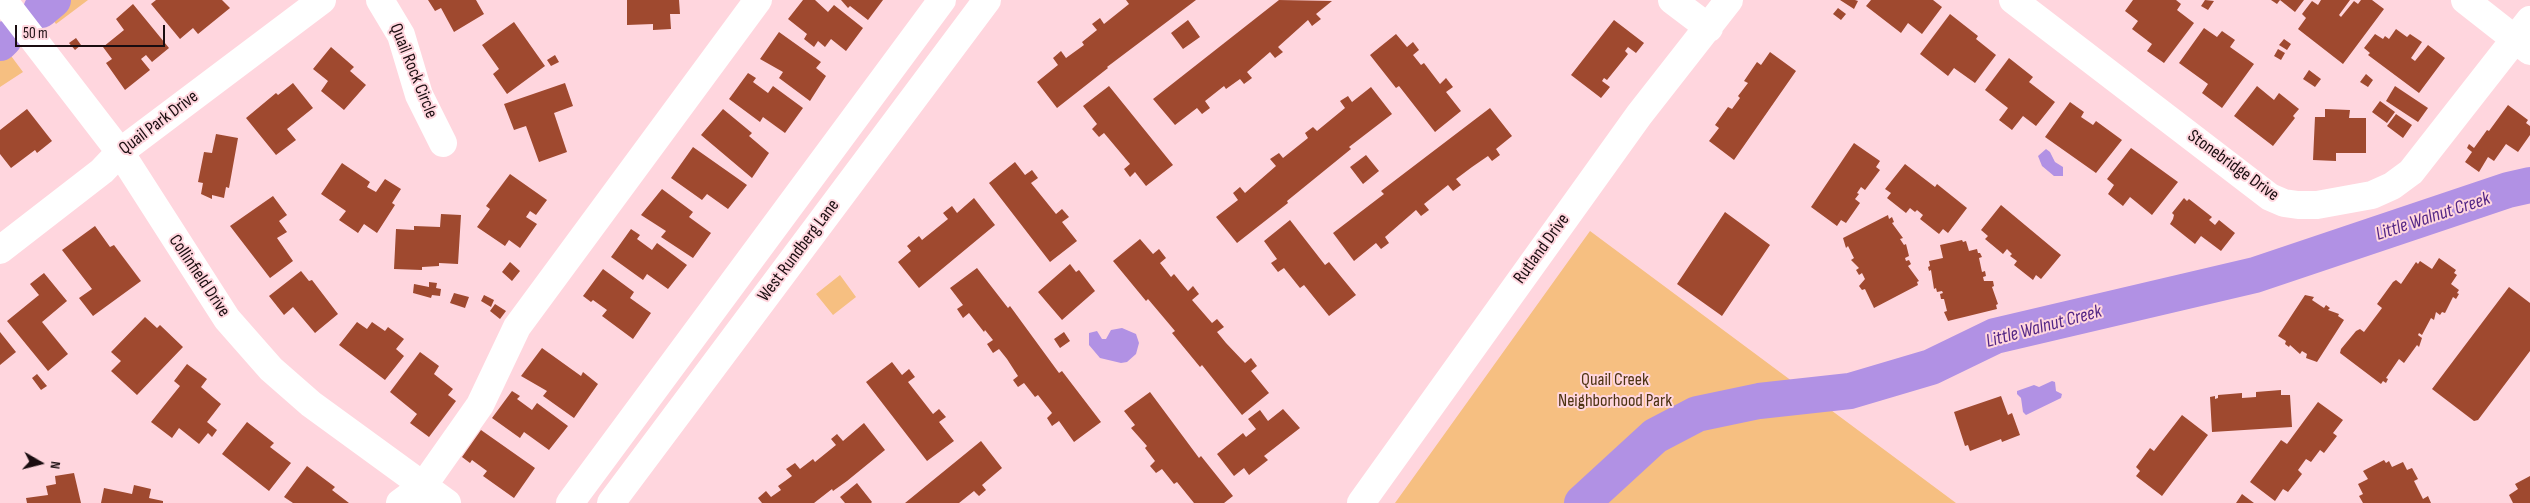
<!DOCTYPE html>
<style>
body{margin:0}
#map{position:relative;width:2530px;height:503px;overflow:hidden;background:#ffd6de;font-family:"Sofia Sans Condensed",sans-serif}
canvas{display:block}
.north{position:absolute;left:15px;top:438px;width:50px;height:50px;-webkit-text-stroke:4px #ffd6de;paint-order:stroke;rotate:98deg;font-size:14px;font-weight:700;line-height:20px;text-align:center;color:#1a0d10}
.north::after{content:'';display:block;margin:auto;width:18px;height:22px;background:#1a0d10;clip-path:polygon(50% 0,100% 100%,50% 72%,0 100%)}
.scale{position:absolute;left:15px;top:25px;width:150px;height:22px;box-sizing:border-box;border:2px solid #1a0d10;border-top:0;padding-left:6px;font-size:15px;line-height:18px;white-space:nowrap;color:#1a0d10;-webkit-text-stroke:4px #ffd6de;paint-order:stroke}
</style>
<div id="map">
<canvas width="2530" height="503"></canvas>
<div class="north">N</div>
<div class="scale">50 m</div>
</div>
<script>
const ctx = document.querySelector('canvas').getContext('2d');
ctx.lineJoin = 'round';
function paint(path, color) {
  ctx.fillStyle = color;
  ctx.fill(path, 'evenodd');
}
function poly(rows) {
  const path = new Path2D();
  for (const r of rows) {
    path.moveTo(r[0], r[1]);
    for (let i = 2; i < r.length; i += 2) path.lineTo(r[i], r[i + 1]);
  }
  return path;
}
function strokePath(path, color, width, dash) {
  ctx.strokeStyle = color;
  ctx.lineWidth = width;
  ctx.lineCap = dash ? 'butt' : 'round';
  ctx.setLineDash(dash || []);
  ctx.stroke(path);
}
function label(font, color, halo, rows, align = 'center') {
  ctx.font = font + ' "Sofia Sans Condensed",sans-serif';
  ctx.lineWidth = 4;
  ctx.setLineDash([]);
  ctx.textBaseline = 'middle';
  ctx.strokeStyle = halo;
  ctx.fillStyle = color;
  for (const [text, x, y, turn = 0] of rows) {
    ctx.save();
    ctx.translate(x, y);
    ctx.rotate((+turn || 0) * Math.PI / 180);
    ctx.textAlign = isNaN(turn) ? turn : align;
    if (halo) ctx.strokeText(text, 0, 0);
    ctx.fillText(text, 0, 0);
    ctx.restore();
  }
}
const green = poly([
 [37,0,88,0,56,24],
 [0,41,23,72,0,87],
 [1590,231,1956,503,1395,503],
 [840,275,856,297,833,315,816,294]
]);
const water = poly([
 [2046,149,2050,152,2055,162,2063,167,2063,176,2054,176,2042,166,2038,156],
 [1122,328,1136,334,1139,343,1136,354,1127,362,1121,363,1100,358,1089,345,1089,333,1097,331,1102,339,1106,339,1111,330],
 [2052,381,2055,382,2056,391,2062,394,2061,398,2026,415,2023,412,2021,398,2017,394,2017,391,2034,385,2039,387]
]);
const river = poly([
 [41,10,53,0],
 [0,43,4,39],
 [1582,503,1655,436,1697,414,1759,401,1850,391,1931,367,1995,336,2255,275,2508,190,2530,185]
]);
const building = poly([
 [156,0,222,0,230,8,198,34,193,28,180,39,151,4],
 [428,0,476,0,484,14,454,32,441,8,435,11],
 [627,0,679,0,680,14,670,14,671,29,653,30,653,24,627,25],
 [803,0,815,0,828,12,834,5,863,28,846,51,831,39,825,47,818,41,814,47,804,39,807,34,788,19],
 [841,0,883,0,868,20,850,6,848,8],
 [1126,0,1196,0,1107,67,1108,68,1057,108,1037,82,1058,65,1053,58,1061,51,1066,58,1084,45,1082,42,1097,30,1092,24,1100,18,1104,24,1129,4],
 [1279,0,1332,1,1316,14,1321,19,1312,26,1308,20,1278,47,1283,52,1275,58,1270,52,1247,72,1252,78,1244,84,1240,79,1226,89,1224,86,1205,101,1210,108,1202,114,1197,108,1175,125,1153,99],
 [1840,0,1855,0,1858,1,1854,9],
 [1871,0,1933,0,1942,7,1922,34,1908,23,1901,33,1866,6],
 [2133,0,2176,0,2181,4,2177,10,2194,23,2164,63,2147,51,2152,44,2132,29,2138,21,2125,11],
 [2205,0,2214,1,2208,10,2201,6],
 [2271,0,2304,0,2295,12,2280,0,2277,4],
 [2321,0,2350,0,2339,15,2341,17,2354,1,2358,4,2361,0,2372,0,2384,9,2343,64,2298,29,2306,18,2302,14,2312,1,2318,5],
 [133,4,169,48,152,62,146,55,141,59,150,70,125,90,106,63,112,59,103,47,124,30,116,19],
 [1838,8,1846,14,1841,20,1833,14],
 [1950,14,1978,36,1976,39,1996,55,1975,83,1954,68,1948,76,1920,54],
 [1188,20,1200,37,1183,49,1171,33],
 [1614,20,1644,43,1636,53,1628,47,1625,51,1628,54,1607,80,1604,78,1602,81,1610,87,1601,98,1571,75],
 [514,22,545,66,507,94,493,74,499,69,482,45],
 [2204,28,2217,37,2222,31,2235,40,2230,47,2254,64,2222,108,2202,93,2208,84,2179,63],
 [2396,29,2407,37,2410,34,2422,42,2411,58,2415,61,2428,45,2445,58,2419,93,2368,55,2370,53,2364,48,2375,34,2383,39,2385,36,2389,39],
 [779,32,821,62,816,68,826,76,810,101,779,78,783,72,760,59],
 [1396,34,1407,47,1413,42,1419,50,1413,55,1421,65,1424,63,1440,84,1446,78,1453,87,1446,92,1461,111,1435,132,1399,86,1396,88,1370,55],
 [76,38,81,45,75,50,69,43],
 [2284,39,2291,44,2287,50,2279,45],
 [331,47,354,67,350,71,366,85,344,110,321,91,328,81,313,69],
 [2278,49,2285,53,2281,60,2274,56],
 [1770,52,1796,71,1734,160,1709,141,1719,128,1715,125,1728,107,1732,109,1740,98,1738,96,1748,83,1744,81,1757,62,1761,65],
 [555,55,559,62,551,66,547,60],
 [2009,58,2033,77,2029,82,2055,102,2036,126,2023,116,2012,130,1999,120,2008,108,1985,90],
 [2309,70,2321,79,2315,87,2303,79],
 [748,73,756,78,753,82,768,93,773,86,803,108,785,133,763,117,760,122,729,99],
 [2366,74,2373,80,2368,87,2360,82],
 [293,83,313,108,287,129,296,140,276,155,246,118,276,93,278,95],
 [565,83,573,106,554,113,567,152,539,162,526,126,514,130,504,104],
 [1109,86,1173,165,1146,186,1135,172,1130,177,1124,169,1130,164,1104,133,1099,137,1092,129,1097,124,1083,106],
 [2257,86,2274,100,2279,93,2299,109,2293,116,2295,118,2273,146,2234,116],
 [2395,86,2428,108,2418,122,2386,101],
 [1371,87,1392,114,1349,147,1351,149,1287,201,1288,203,1237,243,1216,217,1238,200,1233,193,1240,187,1245,193,1276,166,1270,159,1279,153,1283,158,1308,138,1305,133,1313,127,1317,131,1345,108,1340,101,1348,96,1352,102],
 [2380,101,2395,112,2387,123,2372,112],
 [2070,102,2084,112,2081,117,2093,125,2096,121,2122,140,2096,173,2045,137],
 [2508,105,2528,120,2526,123,2530,126,2530,135,2518,152,2506,144,2494,161,2488,157,2479,172,2465,162,2472,152,2467,148,2469,144,2474,148,2487,130,2489,131],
 [1490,108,1512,136,1496,149,1500,155,1492,161,1488,156,1472,167,1456,179,1461,185,1453,191,1448,185,1424,204,1429,210,1421,216,1416,210,1385,237,1389,243,1381,249,1376,243,1354,261,1333,233,1384,194,1381,191],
 [27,109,52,141,37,153,35,150,11,168,0,154,0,130],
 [723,109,752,133,749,136,769,153,752,178,701,135],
 [2325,109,2350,110,2349,118,2366,118,2366,153,2336,153,2336,161,2313,160,2315,117,2325,117],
 [2396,114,2412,125,2403,138,2387,126],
 [216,134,238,138,229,188,226,187,224,198,212,195,212,199,201,194,203,183,198,182,204,152,212,153],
 [1854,143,1880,161,1876,167,1880,170,1865,190,1861,187,1857,193,1859,194,1855,199,1860,203,1846,223,1841,220,1837,226,1811,207],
 [693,147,747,185,728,209,707,194,702,200,671,178],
 [2131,148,2178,182,2152,215,2130,197,2123,206,2108,194,2114,185,2107,179],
 [1366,155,1379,171,1363,184,1350,167],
 [1015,162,1025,175,1032,170,1038,178,1031,183,1056,214,1062,209,1069,217,1062,222,1077,241,1050,262,989,183],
 [342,163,370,182,367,187,376,192,385,179,401,189,392,203,395,205,377,233,364,224,358,233,339,220,346,211,321,194],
 [1905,164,1935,187,1937,184,1967,208,1948,233,1943,229,1939,234,1920,219,1923,215,1917,210,1915,212,1910,208,1906,213,1887,198,1891,193,1885,189],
 [510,174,547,200,536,215,530,211,526,217,537,224,520,248,509,240,505,246,477,227,490,209,486,206],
 [662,189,693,212,689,217,711,233,693,258,661,237,666,231,641,215],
 [273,196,287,215,279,221,287,232,277,238,293,261,270,278,230,226],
 [974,198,995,225,919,288,898,262,911,251,907,246,919,236,922,240,948,219,943,213,952,206,957,213],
 [2184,198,2187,201,2189,199,2212,217,2209,220,2215,225,2219,220,2235,233,2221,251,2201,236,2195,244,2170,224,2173,219,2174,215,2172,213],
 [2001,205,2061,255,2041,279,2036,275,2033,280,2014,265,2017,261,2010,256,2012,254,2007,249,2003,254,1985,239,1988,236,1981,230],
 [1725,212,1770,245,1722,316,1677,284],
 [441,214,461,215,458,264,439,263,439,266,422,267,422,270,394,269,396,229,414,230,414,226,440,227],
 [1888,215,1889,219,1892,217,1894,222,1892,223,1903,238,1900,239,1904,245,1906,244,1909,256,1905,258,1906,261,1909,260,1911,264,1908,266,1919,281,1917,282,1918,285,1874,308,1865,289,1862,290,1859,286,1865,279,1862,273,1859,275,1856,270,1859,268,1851,260,1854,258,1848,246,1846,248,1843,238],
 [1290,220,1325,265,1329,262,1356,295,1329,316,1304,285,1300,288,1284,268,1278,272,1271,263,1277,259,1264,241],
 [95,226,110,247,114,245,141,281,93,316,79,298,92,289,62,250],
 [631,229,640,235,637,239,652,250,657,243,687,265,668,289,647,274,643,280,611,257],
 [1140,239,1153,254,1159,249,1166,258,1160,263,1171,277,1174,274,1188,291,1193,286,1199,294,1192,300,1212,323,1217,319,1224,327,1217,332,1226,343,1245,363,1251,358,1257,366,1251,371,1269,393,1242,415,1202,365,1200,367,1172,333,1175,331,1148,299,1146,301,1113,261],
 [1962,240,1963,242,1966,241,1969,251,1977,249,1978,253,1980,253,1982,257,1979,258,1982,272,1985,271,1986,276,1983,277,1984,281,1993,281,1994,286,1992,287,1998,304,1996,305,1997,309,1948,321,1944,312,1947,311,1944,299,1941,299,1940,294,1943,293,1942,291,1937,292,1936,288,1934,289,1931,270,1929,271,1928,267,1930,266,1929,261,1943,258,1940,245],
 [2439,258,2456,270,2454,273,2457,275,2451,284,2459,290,2457,293,2459,294,2456,299,2453,297,2445,313,2442,312,2440,315,2436,312,2434,320,2431,318,2422,335,2419,333,2418,335,2422,338,2419,347,2417,345,2404,363,2399,359,2386,378,2388,379,2386,383,2383,381,2381,384,2340,353,2341,349,2356,331,2360,329,2364,332,2382,308,2377,304,2393,282,2396,280,2401,284,2416,262,2418,264,2420,261,2432,269],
 [510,262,520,271,512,281,502,272],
 [1070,264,1076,272,1079,270,1095,291,1062,320,1038,292],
 [977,268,1008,308,1010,306,1059,373,1062,371,1101,422,1074,442,1059,421,1052,426,1047,418,1052,413,1038,395,1035,397,1024,383,1018,387,1013,380,1018,376,1007,359,999,349,993,353,987,344,993,340,985,330,984,332,969,313,963,318,957,309,963,305,950,288],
 [603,269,634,292,630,298,651,313,633,339,602,316,607,310,593,300,591,302,583,296],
 [301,271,309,281,312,280,338,314,315,333,293,307,284,315,269,296],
 [44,273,67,301,42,322,68,354,48,371,7,321,39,295,30,284],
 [429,282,437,283,436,288,441,289,440,296,432,295,431,298,413,293,414,284,429,287],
 [2509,287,2530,303,2530,351,2478,420,2474,421,2432,389],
 [454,293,469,297,465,308,450,303],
 [484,295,494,300,491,307,481,301],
 [2305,295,2314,297,2312,300,2324,308,2326,305,2330,308,2328,310,2339,314,2338,316,2344,320,2317,362,2306,358,2307,354,2302,351,2300,354,2290,345,2289,347,2285,344,2286,341,2278,336],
 [495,304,506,311,500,319,490,311],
 [145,317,157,328,160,325,183,347,137,395,111,371,121,361,111,352],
 [357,322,367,329,372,322,385,331,388,327,404,339,396,349,404,356,385,380,339,345],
 [0,332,16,352,0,365],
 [1064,332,1070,341,1060,348,1054,339],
 [542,348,581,376,583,372,598,384,574,418,543,396,547,391,521,376],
 [420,352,439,366,434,374,453,389,448,395,456,401,429,437,410,423,417,414,390,392],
 [892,362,902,375,909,369,915,377,908,382,933,414,939,409,946,417,939,422,954,441,927,461,866,382],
 [187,364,207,379,201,387,221,404,207,422,217,430,212,437,208,433,199,444,179,428,172,438,151,422,180,386,174,381],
 [37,374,47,386,41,390,32,378],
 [2281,390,2281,395,2290,395,2292,427,2212,432,2210,397,2215,396,2215,399,2218,398,2218,395,2242,393,2242,398,2256,397,2256,392],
 [512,391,520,396,517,399,532,410,537,403,568,426,549,450,524,432,520,438,492,418],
 [1150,392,1199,458,1201,456,1233,496,1224,503,1194,503,1177,482,1174,484,1162,469,1156,473,1150,466,1155,461,1145,448,1147,446,1131,428,1135,425,1124,411],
 [2001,396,2008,415,2012,413,2020,435,2002,442,2001,439,1970,451,1968,445,1965,446,1954,412],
 [2318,402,2343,420,2333,433,2337,436,2324,453,2320,450,2311,462,2306,459,2298,470,2302,474,2288,492,2283,489,2275,501,2250,482,2281,440,2287,444],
 [1283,409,1300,428,1264,456,1268,460,1249,475,1244,468,1234,476,1217,454,1243,433,1246,437,1256,429,1248,419,1260,410,1268,421],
 [2182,415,2208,435,2162,496,2136,476,2140,471,2136,467,2150,448,2154,451],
 [247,422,274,443,270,447,291,463,269,491,222,454],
 [864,423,885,450,847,481,833,491,832,489,814,503,762,503,758,498,766,491,771,497,781,490,778,486,792,476,786,469,795,463,800,469,813,459,815,462,836,445,831,439,837,434,843,441],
 [481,430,535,468,514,498,483,476,487,471,472,460,470,463,462,457],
 [981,441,1002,468,982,485,986,490,979,496,974,491,959,503,905,503],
 [2384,460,2386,463,2389,461,2392,467,2403,462,2407,470,2412,468,2418,479,2414,481,2423,499,2428,496,2431,503,2363,503,2359,496,2363,494,2358,484,2368,479,2363,471],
 [307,466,335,487,332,490,349,503,293,503,284,497],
 [74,473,81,503,27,503,26,498,48,495,46,486,56,484,55,476],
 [2530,476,2530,503,2513,503,2509,495,2518,489,2515,484],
 [857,483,872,502,871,503,845,503,840,497],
 [134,485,151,489,149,498,163,501,163,503,101,503,104,488,132,494],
 [2242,494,2254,503,2236,503]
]);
const minor = poly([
 [3,0,120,152,227,319,271,369,311,404,447,503],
 [380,0,401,35,419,95,443,143],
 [1672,0,1709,28],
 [2013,0,2270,197,2284,203,2298,205,2317,205,2372,195,2392,186,2411,172,2530,20],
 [2465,0,2530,51],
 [0,250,102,171,120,152,322,0],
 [400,503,423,486,480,405,517,327,758,0],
 [1361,503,1639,115,1729,0]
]);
const major = poly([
 [570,503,942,0],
 [611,503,987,0]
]);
const streetNames = [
 ["Quail Rock Circle",413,71,68],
 ["Quail Park Drive",159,123,-37],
 ["Stonebridge Drive",2233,166,36],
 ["Rutland Drive",1542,249,-54],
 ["West Rundberg Lane",799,251,-53],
 ["Collinfield Drive",199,276,56]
];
const parkNames = [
 ["Quail Creek",1615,380],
 ["Neighborhood Park",1615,401]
];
const waterNames = [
 ["Little Walnut Creek",2433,217,-18],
 ["Little Walnut Creek",2044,327,-15]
];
paint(green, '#f6bf81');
paint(water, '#b191e4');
strokePath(river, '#b191e4', 36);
paint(building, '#9f492f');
strokePath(minor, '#fff', 28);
strokePath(major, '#fff', 28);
label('18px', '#1a0d10', '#ffd6de', streetNames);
label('18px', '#4d3312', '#ffd6de', parkNames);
label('italic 19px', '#522585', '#ffd6de', waterNames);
</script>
